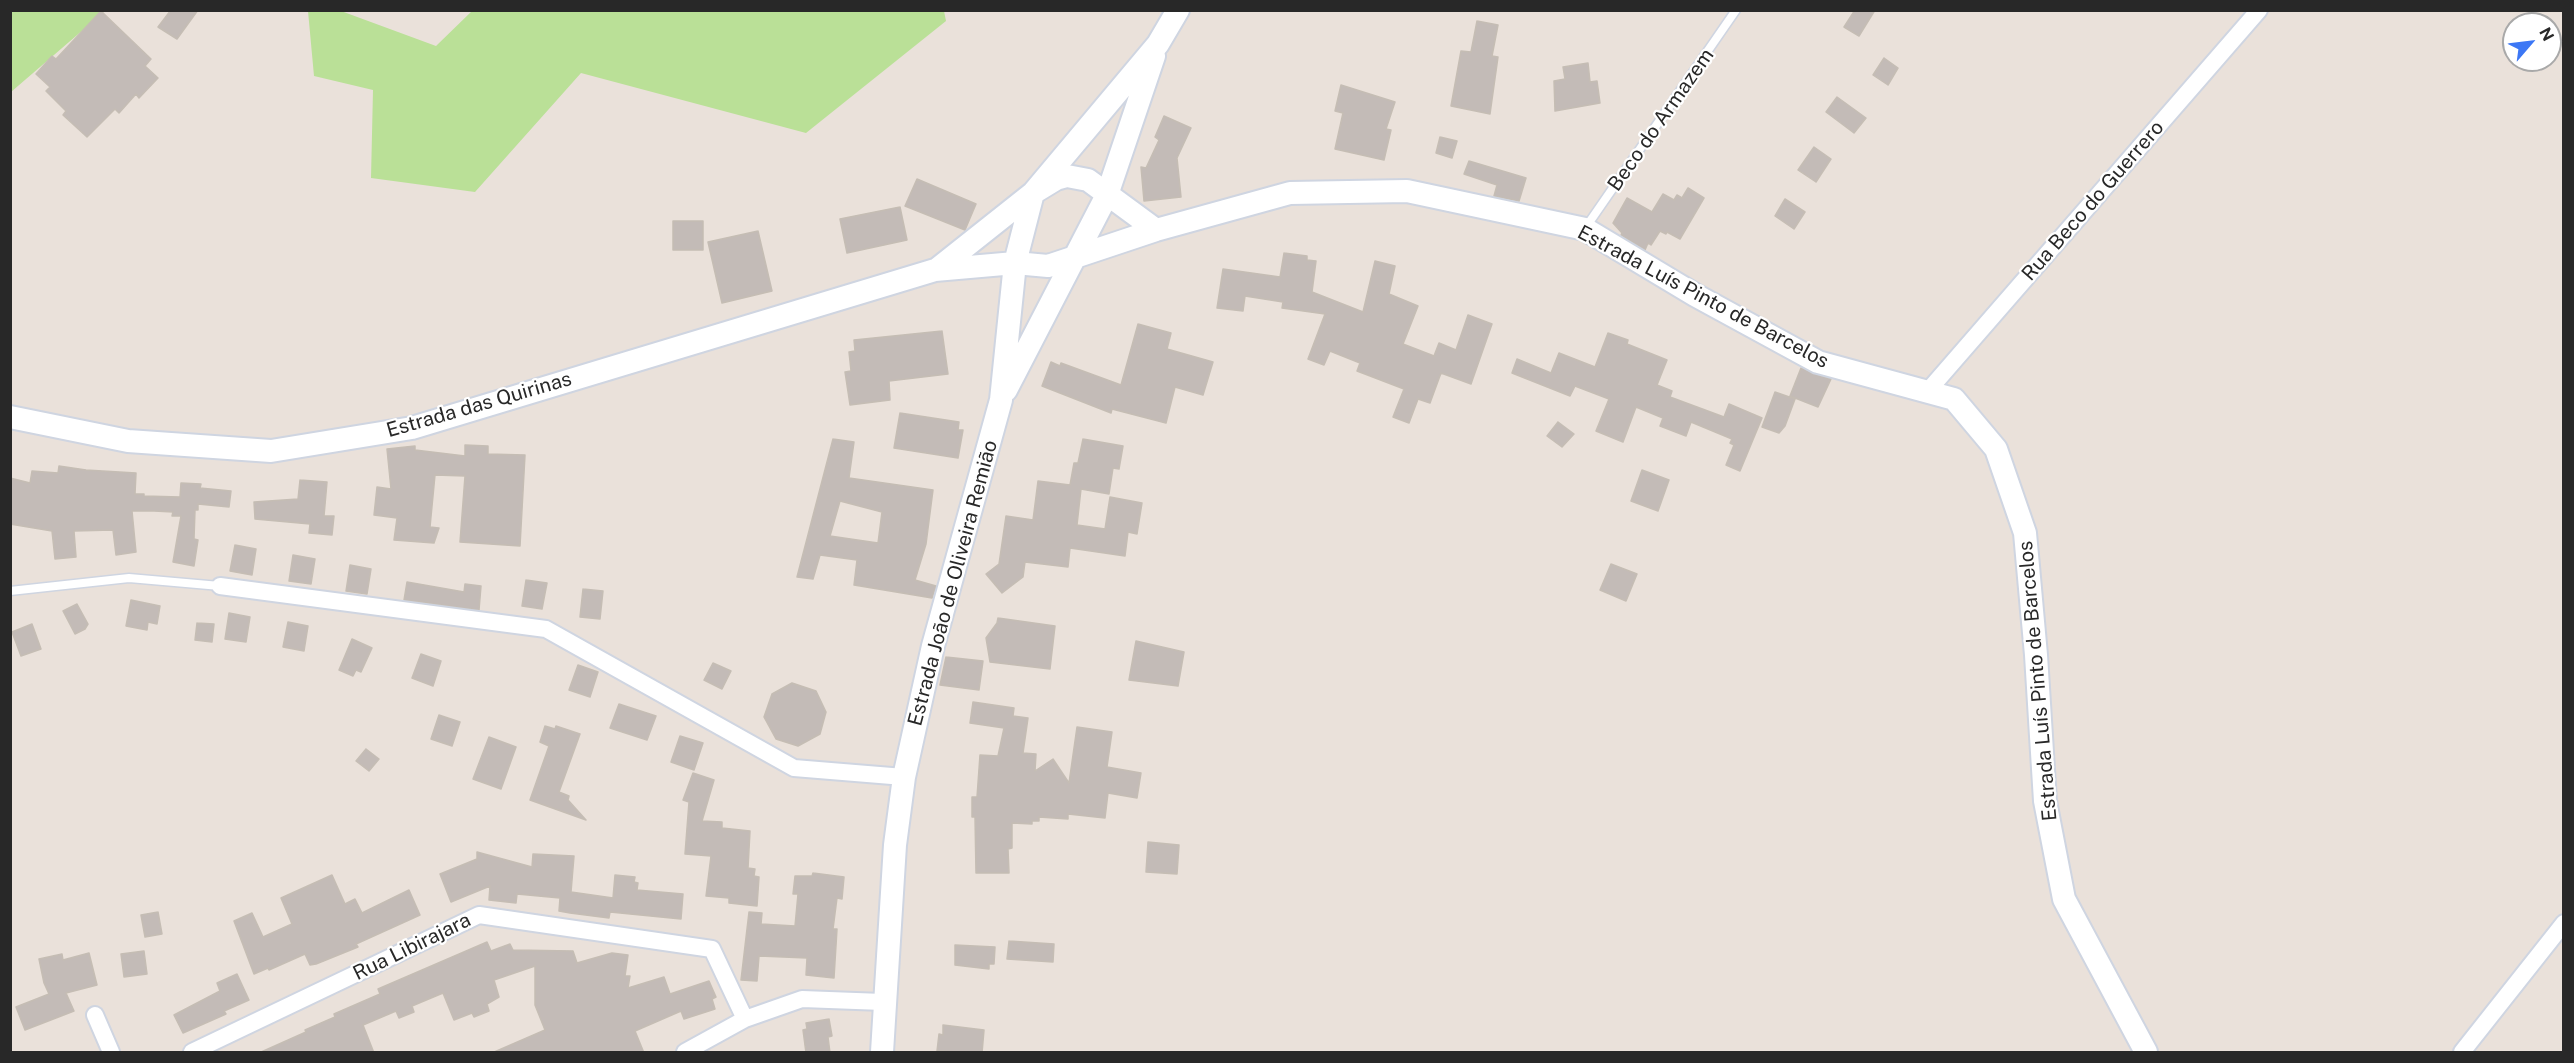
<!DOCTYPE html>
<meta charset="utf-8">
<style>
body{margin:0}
#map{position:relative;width:2574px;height:1063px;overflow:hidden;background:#eae1da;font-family:"Public Sans",sans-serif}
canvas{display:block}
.frame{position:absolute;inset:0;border:12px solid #282828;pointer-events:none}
.north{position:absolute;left:2502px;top:12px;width:60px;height:60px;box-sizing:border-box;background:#fff;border:2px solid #a9a9a9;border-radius:50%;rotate:62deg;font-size:16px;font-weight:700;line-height:24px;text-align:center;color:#282828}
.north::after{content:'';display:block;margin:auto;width:21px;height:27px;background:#3c77f5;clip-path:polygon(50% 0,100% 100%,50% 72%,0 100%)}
</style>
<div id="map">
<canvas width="2574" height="1063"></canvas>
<div class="frame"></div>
<div class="north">N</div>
</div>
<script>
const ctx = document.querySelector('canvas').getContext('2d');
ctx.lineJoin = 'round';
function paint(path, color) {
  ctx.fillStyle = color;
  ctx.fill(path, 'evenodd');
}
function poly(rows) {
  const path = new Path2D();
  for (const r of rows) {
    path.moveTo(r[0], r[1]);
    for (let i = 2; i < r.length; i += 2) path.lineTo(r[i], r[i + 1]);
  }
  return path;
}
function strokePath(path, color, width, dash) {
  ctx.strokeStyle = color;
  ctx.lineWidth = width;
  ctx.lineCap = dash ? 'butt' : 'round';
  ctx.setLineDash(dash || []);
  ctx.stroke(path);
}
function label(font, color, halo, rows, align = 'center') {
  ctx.font = font + ' "Public Sans",sans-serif';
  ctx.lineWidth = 4.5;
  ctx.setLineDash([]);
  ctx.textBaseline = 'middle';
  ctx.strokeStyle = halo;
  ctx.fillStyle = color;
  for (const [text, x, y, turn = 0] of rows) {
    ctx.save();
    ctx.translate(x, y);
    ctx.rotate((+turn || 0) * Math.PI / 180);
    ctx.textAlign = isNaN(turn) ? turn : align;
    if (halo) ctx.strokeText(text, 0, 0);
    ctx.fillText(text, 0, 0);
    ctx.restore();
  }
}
const green = poly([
 [13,11,105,11,11,92,10,15],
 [944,11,946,21,806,133,581,73,475,192,371,178,373,90,314,76,308,11,341,11,436,46,472,11]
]);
const building = poly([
 [171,10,198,10,177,39,158,27,171,10],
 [1855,10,1875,10,1859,36,1844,27,1855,10],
 [101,11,151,59,145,66,158,78,139,98,136,94,119,113,115,109,87,137,63,115,66,111,46,91,50,87,36,74,52,56,56,59,101,11],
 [1477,21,1498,25,1492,56,1498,57,1490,114,1451,106,1461,51,1471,52,1477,21],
 [1884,58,1898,68,1888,85,1873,75,1884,58],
 [1588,63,1590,82,1597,81,1600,103,1555,111,1554,81,1565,79,1563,67,1588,63],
 [1341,85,1395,102,1386,129,1391,130,1384,160,1335,149,1343,113,1335,111,1341,85],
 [1837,97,1866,118,1854,133,1826,112,1837,97],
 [1164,116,1191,128,1177,158,1181,197,1144,201,1141,167,1146,168,1159,140,1155,137,1164,116],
 [1440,137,1457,141,1452,158,1436,153,1440,137],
 [1814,147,1831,159,1816,182,1798,170,1814,147],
 [1469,161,1526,178,1519,201,1494,196,1497,185,1464,174,1469,161],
 [917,179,976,204,965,230,905,206,917,179],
 [1688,188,1704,198,1680,239,1667,232,1666,234,1660,231,1651,245,1648,243,1645,250,1621,235,1622,233,1613,223,1627,198,1652,212,1663,194,1674,200,1677,195,1682,198,1688,188],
 [1785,199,1805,212,1794,229,1775,216,1785,199],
 [900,207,907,240,847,253,840,219,900,207],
 [673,221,703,221,703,250,673,250,673,221],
 [758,231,772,291,722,303,708,242,758,231],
 [1284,253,1307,256,1307,260,1316,261,1312,292,1363,312,1375,261,1395,266,1389,294,1418,306,1403,344,1434,356,1439,343,1456,350,1468,315,1492,324,1471,384,1441,373,1430,403,1418,399,1409,423,1393,417,1404,389,1357,371,1360,363,1330,351,1324,365,1308,359,1325,314,1282,308,1283,302,1245,296,1243,311,1217,308,1223,269,1280,277,1284,253],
 [1138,324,1171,333,1167,349,1213,362,1203,395,1175,387,1166,423,1112,409,1111,413,1042,386,1051,362,1060,366,1061,363,1121,385,1138,324],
 [942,331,948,374,889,381,890,400,850,405,845,372,851,371,849,352,855,351,854,340,942,331],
 [1608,333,1628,340,1627,344,1667,360,1657,385,1672,391,1670,397,1724,417,1729,404,1762,418,1740,471,1726,465,1734,445,1730,443,1732,439,1691,422,1686,436,1660,426,1663,418,1636,407,1623,442,1596,431,1609,399,1575,386,1570,396,1512,373,1517,359,1551,373,1559,353,1595,367,1608,333],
 [1801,368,1831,379,1818,407,1790,396,1801,368],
 [1775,392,1795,399,1785,426,1779,433,1762,427,1775,392],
 [900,413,959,422,958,430,963,430,958,458,894,448,900,413],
 [1558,422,1574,434,1562,447,1547,436,1558,422],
 [833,439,854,442,849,478,933,490,926,544,915,580,936,586,932,598,854,585,857,560,820,555,813,579,797,577,833,439],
 [840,501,882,512,878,543,830,536,840,501],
 [1083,439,1123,446,1119,469,1113,468,1109,494,1081,489,1077,525,1105,529,1110,497,1142,503,1137,534,1128,532,1125,556,1070,548,1068,567,1025,562,1023,577,1002,593,986,574,999,564,1006,516,1033,520,1038,481,1070,485,1074,463,1078,463,1083,439],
 [465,445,488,446,488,454,525,455,520,546,460,542,465,476,435,475,430,527,439,528,434,543,394,540,397,518,374,515,377,487,391,489,387,449,415,446,415,450,465,456,465,445],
 [59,466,86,470,136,473,135,494,144,494,144,496,180,497,181,483,201,484,200,488,231,491,229,507,198,504,198,510,195,510,194,539,198,540,194,566,173,562,181,516,172,516,173,512,154,511,132,511,136,552,116,555,113,530,74,531,76,557,55,559,52,531,10,524,10,478,30,483,32,471,58,473,59,466],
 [1642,470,1669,480,1658,511,1631,501,1642,470],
 [300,480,327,482,324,516,334,516,332,535,309,533,310,524,255,519,254,502,298,499,300,480],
 [235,545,256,549,252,575,230,571,235,545],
 [293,555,315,559,311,584,289,581,293,555],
 [1611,564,1637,574,1626,601,1600,590,1611,564],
 [350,565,371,569,367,594,346,591,350,565],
 [526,580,547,583,542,609,522,606,526,580],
 [407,582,464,592,465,584,481,586,479,610,404,600,407,582],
 [583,589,603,591,600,619,580,617,583,589],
 [131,600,160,606,157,624,148,622,147,630,126,626,131,600],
 [77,604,88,624,85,629,75,634,63,611,77,604],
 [229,613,250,617,246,642,225,639,229,613],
 [998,618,1055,626,1050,669,990,662,986,638,997,623,998,618],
 [288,622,308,626,304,651,283,647,288,622],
 [197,623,214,624,212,642,195,640,197,623],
 [32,624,41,649,21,656,12,632,32,624],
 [352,639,372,648,361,672,356,670,353,676,339,670,352,639],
 [1136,641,1184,652,1178,686,1129,680,1136,641],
 [421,654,441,661,433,686,412,678,421,654],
 [946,657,983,661,979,690,940,685,946,657],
 [713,663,731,671,722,689,704,680,713,663],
 [578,665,598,672,590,697,569,690,578,665],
 [792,683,816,691,826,712,820,734,798,746,776,739,764,717,772,694,792,683],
 [973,702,1014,708,1013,716,1028,718,1023,753,1036,754,1035,771,1053,759,1069,783,1077,727,1112,732,1107,767,1141,773,1137,798,1108,793,1105,818,1068,814,1068,819,1039,817,1039,821,1032,821,1032,824,1012,823,1012,848,1008,849,1009,873,976,873,975,817,972,817,972,797,977,797,980,755,998,756,1004,728,970,723,973,702],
 [619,704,656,716,647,740,610,728,619,704],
 [439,715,460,722,452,746,431,739,439,715],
 [545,726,555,729,556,726,580,734,559,792,569,796,568,800,586,820,530,800,549,746,540,742,545,726],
 [680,736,703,743,694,770,671,762,680,736],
 [489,737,516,747,501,789,473,779,489,737],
 [366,749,379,759,369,771,356,761,366,749],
 [693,773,714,780,702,821,722,822,722,828,750,831,748,868,755,869,754,876,759,877,757,906,729,903,729,898,706,896,711,856,685,854,689,802,683,800,693,773],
 [1148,842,1179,845,1177,874,1146,872,1148,842],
 [477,852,532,867,533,854,574,856,571,892,613,898,615,875,635,877,634,882,638,883,637,890,683,894,681,919,610,912,609,918,570,913,559,911,560,898,517,894,516,903,489,900,490,886,451,902,440,874,477,859,477,852],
 [813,873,844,877,842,899,837,898,833,929,837,929,834,978,806,975,807,958,759,956,757,981,741,980,749,912,762,913,761,924,795,926,798,894,793,894,795,876,812,876,813,873],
 [332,875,345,904,355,899,362,913,409,890,420,915,356,944,358,947,316,964,310,965,305,954,269,970,268,968,254,974,234,921,252,913,263,937,292,924,281,898,332,875],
 [158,912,162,934,145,937,141,915,158,912],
 [1009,941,1054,944,1053,962,1007,959,1009,941],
 [487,942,491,951,510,944,513,950,573,951,577,963,612,953,628,955,625,976,630,976,628,988,664,977,670,994,709,981,716,997,712,999,715,1009,684,1019,681,1011,635,1031,644,1053,492,1053,545,1030,535,1005,535,966,494,980,499,997,487,1004,489,1011,474,1017,472,1013,454,1020,443,993,412,1006,414,1012,399,1018,396,1011,363,1025,374,1053,259,1053,306,1032,305,1030,335,1017,334,1014,380,994,378,989,487,942],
 [955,945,995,947,994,964,989,964,989,969,955,965,955,945],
 [144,951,147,974,124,977,121,954,144,951],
 [89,953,97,985,66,993,74,1011,25,1030,16,1007,49,994,44,983,39,959,62,954,63,960,89,953],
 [237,974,249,1000,224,1011,226,1014,183,1033,174,1015,220,991,217,983,237,974],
 [829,1019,832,1036,828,1037,830,1053,806,1053,803,1030,807,1029,806,1023,829,1019],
 [943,1025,984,1030,982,1053,937,1051,939,1034,943,1035,943,1025]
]);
const lane = poly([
 [1586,227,1736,10],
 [10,591,129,578,220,586]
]);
const street = poly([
 [1927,392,2259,10],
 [220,586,546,629,794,768,904,777],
 [95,1015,111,1052],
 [192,1052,479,915,712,949,745,1019],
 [685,1052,745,1019,802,999,883,1002],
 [2462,1052,2564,923]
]);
const secondary = poly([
 [936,270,1033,193,1056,179,1067,176,1088,180,1156,230],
 [1006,390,1107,195,1154,56],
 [10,417,128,441,271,451,412,428,935,270,1015,263,1048,266,1156,230,1290,193,1407,191,1585,229,1695,295,1818,362,1954,399,1996,449,2025,533,2036,655,2045,801,2064,899,2146,1052],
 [882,1052,895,845,904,777,933,646,1001,400,1015,263,1033,193,1158,44,1178,10]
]);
const streetNames = [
 ["Beco do Armazem",1661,120,-55],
 ["Rua Beco do Guerrero",2093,201,-49],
 ["Estrada Luís Pinto de Barcelos",1703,297,28],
 ["Estrada das Quirinas",479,405,-16],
 ["Estrada João de Oliveira Remião",953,583,-75],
 ["Estrada Luís Pinto de Barcelos",2038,681,-95],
 ["Rua Libirajara",412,947,-26]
];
paint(green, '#bae097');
paint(building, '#c3bbb7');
strokePath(building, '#c5bdb4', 1.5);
strokePath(lane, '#cfd5e1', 11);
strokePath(street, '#cfd5e1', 20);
strokePath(secondary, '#cfd5e1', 26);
strokePath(lane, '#fff', 8);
strokePath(street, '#fff', 16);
strokePath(secondary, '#fff', 22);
label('20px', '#282828', '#fff', streetNames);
</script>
